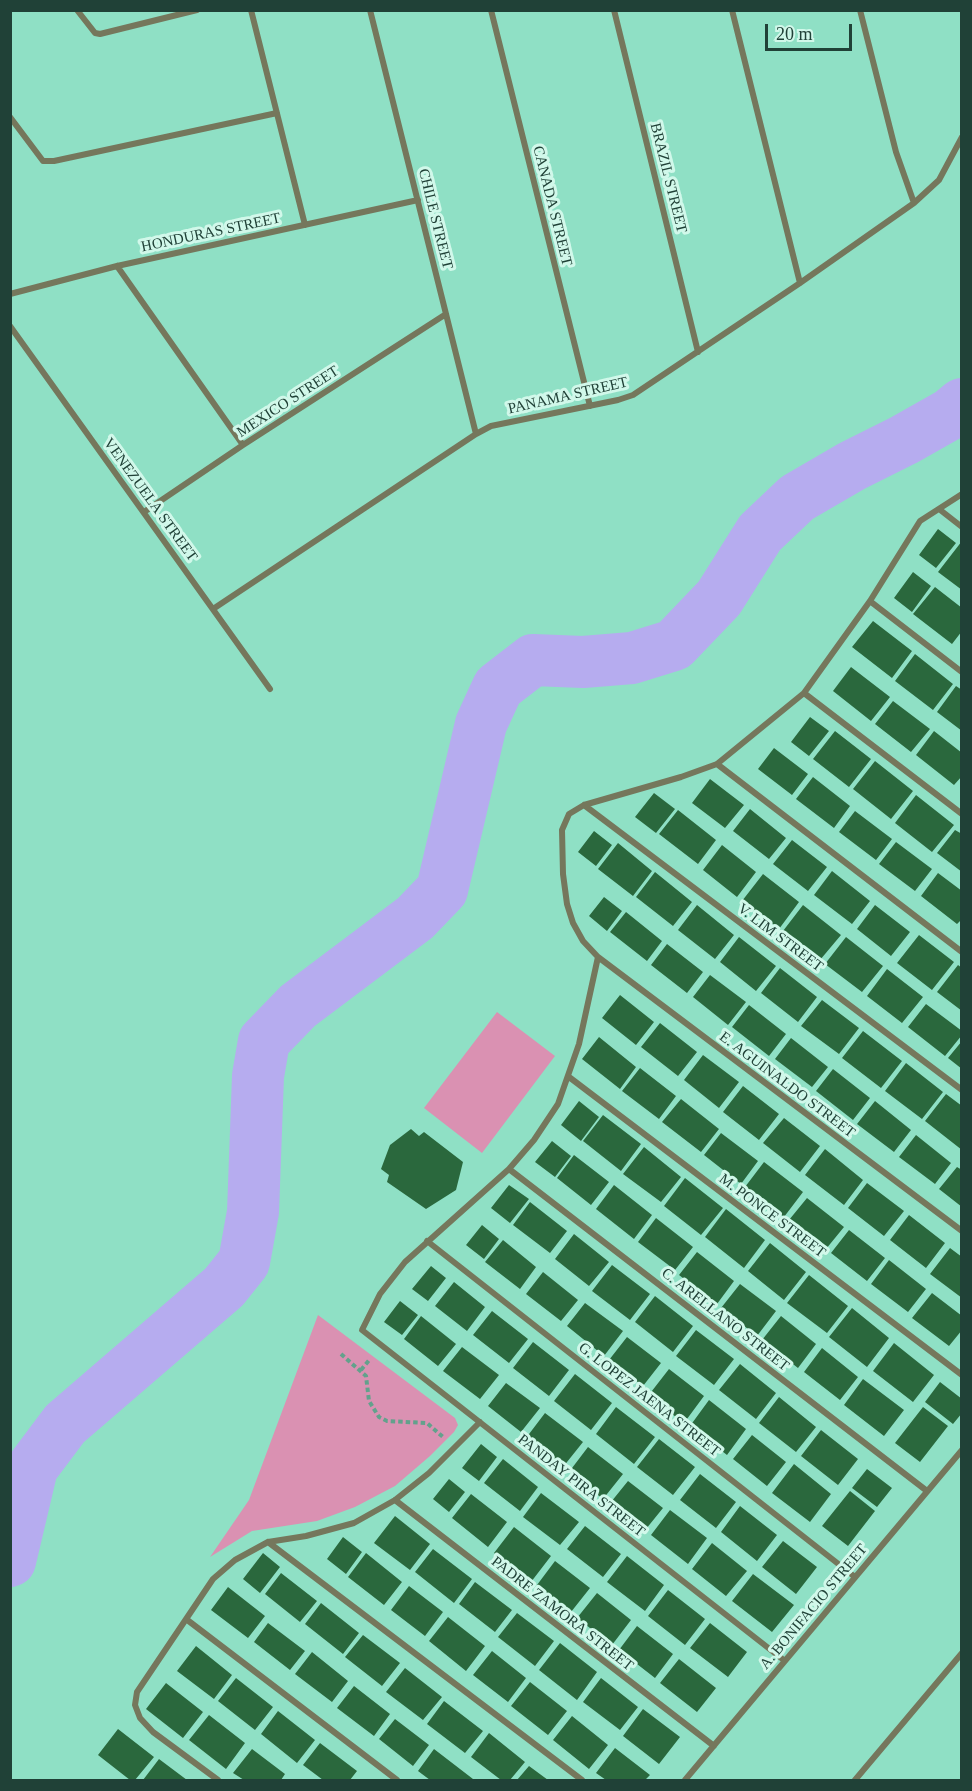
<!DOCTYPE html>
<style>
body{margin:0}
#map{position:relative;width:972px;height:1791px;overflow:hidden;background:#8fe0c5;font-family:"Times New Roman",serif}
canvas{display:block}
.frame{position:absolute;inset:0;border:12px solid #204137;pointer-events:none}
.scale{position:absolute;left:765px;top:24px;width:87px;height:27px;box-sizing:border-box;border:3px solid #204137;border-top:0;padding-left:8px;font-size:18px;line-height:21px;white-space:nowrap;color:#204137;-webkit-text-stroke:4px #d1f8ea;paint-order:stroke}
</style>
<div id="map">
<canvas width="972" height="1791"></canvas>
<div class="frame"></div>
<div class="scale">20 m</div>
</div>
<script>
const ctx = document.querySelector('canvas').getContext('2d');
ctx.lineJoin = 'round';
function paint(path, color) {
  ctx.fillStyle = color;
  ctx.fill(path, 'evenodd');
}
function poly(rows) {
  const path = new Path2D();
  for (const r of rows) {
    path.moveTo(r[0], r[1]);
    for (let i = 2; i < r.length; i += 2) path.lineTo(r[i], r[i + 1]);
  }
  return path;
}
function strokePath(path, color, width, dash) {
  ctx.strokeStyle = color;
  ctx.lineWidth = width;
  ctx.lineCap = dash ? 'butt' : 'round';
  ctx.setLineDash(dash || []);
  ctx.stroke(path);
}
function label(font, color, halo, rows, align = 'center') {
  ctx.font = font + ' "Times New Roman",serif';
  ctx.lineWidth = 6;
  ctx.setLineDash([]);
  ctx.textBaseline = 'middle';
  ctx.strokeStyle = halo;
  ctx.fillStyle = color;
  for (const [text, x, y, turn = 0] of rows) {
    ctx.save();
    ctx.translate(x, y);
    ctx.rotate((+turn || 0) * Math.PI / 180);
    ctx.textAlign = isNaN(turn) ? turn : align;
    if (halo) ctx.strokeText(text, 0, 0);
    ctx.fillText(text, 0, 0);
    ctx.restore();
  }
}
const green = poly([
 [497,1012,555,1056,482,1153,424,1108],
 [318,1315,455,1418,458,1425,454,1432,430,1456,395,1486,355,1507,317,1521,252,1531,210,1557,249,1500]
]);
const river = poly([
 [10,1561,32,1468,65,1424,224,1287,244,1262,253,1212,258,1076,264,1041,298,1006,415,918,442,890,481,724,498,687,533,660,583,662,632,658,674,645,719,598,760,533,797,498,852,466,904,440,950,414,962,404]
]);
const building = poly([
 [938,529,956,543,936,568,919,555],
 [962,541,962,590,938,572],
 [913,572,931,586,912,612,894,598],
 [935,587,962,608,962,631,952,644,913,614],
 [873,621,912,651,892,678,852,647],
 [915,654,953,684,933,710,895,681],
 [851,667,890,697,871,721,833,691],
 [956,686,962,690,962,731,937,712],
 [893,701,930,729,911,752,875,724],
 [810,717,829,731,809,756,791,742],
 [835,731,871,759,849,787,813,759],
 [934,731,962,753,962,776,954,785,916,755],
 [774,748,808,774,792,795,758,769],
 [875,761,913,791,891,819,853,789],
 [813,777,850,806,834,828,796,799],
 [710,779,744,805,725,828,692,803],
 [654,793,675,809,656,833,635,817],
 [916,795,954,825,932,852,895,823],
 [750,809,786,838,769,859,733,831],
 [678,810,716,840,698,864,659,834],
 [855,811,892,839,876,860,839,832],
 [955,830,962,834,962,872,937,853],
 [594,831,612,845,596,866,578,852],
 [792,840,827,867,808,891,773,864],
 [896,842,932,869,915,891,879,864],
 [618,843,652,871,633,896,598,869],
 [722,845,756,872,737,897,703,870],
 [832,871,870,901,852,924,814,895],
 [655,872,692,902,673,926,636,897],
 [938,873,962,891,962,919,957,924,921,896],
 [763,874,799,902,779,929,742,901],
 [604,897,622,911,607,931,589,916],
 [697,905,734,935,715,959,678,930],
 [803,905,841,935,820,960,783,931],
 [875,905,910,932,891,956,857,929],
 [626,912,662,941,647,961,610,932],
 [919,935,954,962,932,990,897,963],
 [739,937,776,966,756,991,720,962],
 [846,937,883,966,862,992,825,964],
 [667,944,703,972,687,993,651,965],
 [958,965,962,968,962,1011,937,992],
 [780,968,817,997,798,1022,761,993],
 [887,969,923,997,902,1023,867,996],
 [710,975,746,1002,728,1025,693,997],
 [620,995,654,1022,636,1045,602,1018],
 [822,1000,859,1028,839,1054,801,1026],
 [926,1004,962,1031,962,1035,945,1056,908,1027],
 [749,1005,786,1034,769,1056,732,1027],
 [660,1023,697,1052,678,1076,641,1047],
 [863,1031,902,1061,881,1088,842,1058],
 [599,1037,636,1067,620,1089,582,1059],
 [791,1038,828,1067,812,1087,775,1059],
 [962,1041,962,1069,948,1058],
 [703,1055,739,1082,719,1108,684,1080],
 [906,1063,943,1092,922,1119,885,1091],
 [640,1068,676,1096,659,1119,622,1091],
 [833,1069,870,1098,853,1120,816,1091],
 [743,1086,779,1114,759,1140,723,1112],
 [946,1094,962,1106,962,1150,925,1121],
 [681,1099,719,1129,701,1152,662,1122],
 [579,1101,599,1117,581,1141,561,1125],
 [875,1101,911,1130,894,1152,857,1124],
 [603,1115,641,1144,621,1171,583,1141],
 [784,1118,820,1146,800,1172,763,1143],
 [411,1129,419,1136,424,1132,463,1162,456,1190,426,1209,387,1182,389,1175,381,1169,390,1145],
 [721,1133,758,1161,741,1184,704,1155],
 [916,1135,951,1163,935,1184,899,1157],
 [552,1141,571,1156,555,1177,535,1162],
 [644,1147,681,1177,661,1202,623,1174],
 [825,1149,863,1180,844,1205,805,1175],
 [574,1155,609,1182,591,1205,557,1178],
 [764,1162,803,1192,784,1217,745,1187],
 [957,1167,962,1170,962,1207,939,1189],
 [685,1178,723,1208,701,1235,664,1206],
 [867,1183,904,1211,884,1236,848,1208],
 [509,1185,529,1199,510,1223,491,1208],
 [614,1185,652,1215,634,1239,596,1209],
 [807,1198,844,1227,826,1249,789,1220],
 [530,1202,567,1231,550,1253,513,1225],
 [726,1209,765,1240,744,1268,705,1237],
 [909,1215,945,1243,926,1268,890,1240],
 [656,1218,693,1247,675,1270,638,1242],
 [482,1225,499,1239,484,1259,466,1245],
 [849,1230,885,1258,867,1281,831,1253],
 [574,1234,609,1262,589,1286,555,1259],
 [503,1240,536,1267,520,1289,485,1262],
 [770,1243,806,1272,784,1300,748,1271],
 [950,1248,962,1257,962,1298,930,1274],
 [697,1252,734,1281,717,1304,679,1275],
 [889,1260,926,1289,908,1312,871,1284],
 [612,1265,650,1294,630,1320,592,1291],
 [431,1266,446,1278,428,1301,412,1289],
 [543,1272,578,1300,561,1321,526,1294],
 [809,1275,848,1306,827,1333,787,1303],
 [454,1282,485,1307,467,1331,435,1306],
 [740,1284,776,1311,757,1336,721,1308],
 [932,1293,962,1316,962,1330,949,1346,912,1318],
 [655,1296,693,1326,673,1352,635,1322],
 [400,1301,418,1315,402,1335,384,1322],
 [585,1303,623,1331,604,1356,567,1326],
 [852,1308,889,1338,867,1367,829,1337],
 [492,1311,528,1339,509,1363,473,1335],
 [421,1316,456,1344,438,1366,404,1339],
 [781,1316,816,1344,798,1368,762,1340],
 [696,1330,734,1359,714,1385,676,1356],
 [627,1337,661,1363,643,1386,609,1360],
 [533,1342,569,1370,549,1396,513,1368],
 [894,1343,934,1375,913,1402,873,1371],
 [462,1347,499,1375,480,1399,443,1371],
 [822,1348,858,1377,840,1400,804,1372],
 [740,1364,776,1393,756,1419,719,1390],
 [669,1369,704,1396,684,1423,648,1396],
 [575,1374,612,1403,591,1430,554,1401],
 [863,1379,904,1410,884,1436,844,1405],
 [940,1382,962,1399,962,1413,953,1424,925,1402],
 [506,1383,540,1408,521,1432,488,1406],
 [779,1397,816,1427,796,1452,759,1423],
 [709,1400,746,1429,727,1455,690,1426],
 [616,1407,655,1437,634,1464,596,1434],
 [923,1407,948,1426,920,1462,895,1443],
 [545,1413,583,1442,563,1467,526,1438],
 [821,1430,858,1459,838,1485,801,1456],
 [752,1435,786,1462,767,1486,733,1459],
 [659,1439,695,1467,673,1495,637,1467],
 [481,1444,497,1457,479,1481,462,1468],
 [588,1447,623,1474,603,1499,569,1472],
 [503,1459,538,1487,520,1511,484,1483],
 [794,1464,831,1494,810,1522,772,1493],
 [867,1469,892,1488,877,1507,852,1488],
 [700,1474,736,1502,716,1528,680,1500],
 [449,1479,465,1492,449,1512,433,1499],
 [628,1481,663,1508,646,1529,611,1502],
 [850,1491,875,1511,848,1546,822,1526],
 [541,1493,579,1522,560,1545,523,1517],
 [471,1494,507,1522,488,1547,452,1518],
 [740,1506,777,1535,757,1561,721,1532],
 [670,1510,707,1538,688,1564,651,1535],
 [395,1516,430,1544,410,1570,374,1543],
 [585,1526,621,1554,603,1577,567,1549],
 [514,1527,551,1556,531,1582,494,1553],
 [343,1537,362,1552,346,1574,327,1559],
 [783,1541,817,1567,796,1594,762,1567],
 [712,1543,747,1571,726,1596,692,1569],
 [433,1549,472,1579,454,1603,415,1572],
 [263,1553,280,1567,260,1593,243,1579],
 [366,1553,402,1582,384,1605,348,1577],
 [627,1556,664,1585,645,1611,607,1582],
 [555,1561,590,1588,571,1612,537,1585],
 [281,1573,317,1601,300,1622,265,1594],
 [753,1574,794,1605,772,1632,732,1601],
 [475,1582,512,1610,495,1632,459,1604],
 [409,1586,443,1612,425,1636,391,1610],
 [228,1587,265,1616,248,1638,211,1610],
 [668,1590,705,1619,685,1645,648,1616],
 [597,1593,631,1620,612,1645,577,1618],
 [321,1603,359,1633,343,1654,305,1624],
 [517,1613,554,1641,535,1666,498,1637],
 [448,1617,485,1646,466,1671,429,1641],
 [268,1623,305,1651,290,1670,254,1642],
 [710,1623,747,1652,728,1677,690,1648],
 [637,1626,673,1654,655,1678,619,1650],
 [363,1635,400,1663,382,1686,345,1657],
 [560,1643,597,1672,577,1700,539,1670],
 [196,1646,232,1675,214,1699,177,1671],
 [492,1651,526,1678,508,1702,473,1675],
 [312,1652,348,1681,332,1702,295,1674],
 [679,1659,716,1688,697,1712,660,1683],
 [405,1668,442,1697,423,1720,386,1692],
 [236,1678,273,1707,255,1730,218,1701],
 [601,1678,638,1707,620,1730,583,1702],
 [530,1682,567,1711,548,1735,511,1706],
 [166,1683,203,1712,183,1738,146,1709],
 [354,1686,390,1714,374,1736,337,1708],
 [444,1701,483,1731,465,1753,427,1724],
 [643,1709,680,1737,659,1764,623,1736],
 [278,1711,315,1740,297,1763,261,1734],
 [209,1715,245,1743,226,1769,189,1740],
 [572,1716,608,1745,589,1769,553,1740],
 [395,1719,429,1745,413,1766,379,1739],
 [118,1729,154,1757,135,1780,130,1780,98,1755],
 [489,1733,525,1762,510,1780,501,1780,471,1757],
 [320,1743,357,1771,350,1780,323,1780,303,1765],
 [615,1748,650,1775,645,1780,606,1780,596,1773],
 [252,1749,285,1774,281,1780,244,1780,233,1773],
 [434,1749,473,1779,471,1780,430,1780,418,1771],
 [159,1759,187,1780,143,1780],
 [529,1766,548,1780,517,1780]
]);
const path = poly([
 [341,1354,366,1376,369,1401,379,1417,387,1421,427,1423,443,1437],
 [361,1370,370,1359]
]);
const minor = poly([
 [77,10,95,33,100,34,197,10],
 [251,10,305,225],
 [370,10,476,434],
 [491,10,590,406],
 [614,10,698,352],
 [732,10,800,283],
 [860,10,896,152,914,203],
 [10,117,43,161,54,161,277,113],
 [117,266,243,445],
 [10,294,117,266,418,200],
 [10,326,270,689],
 [962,494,920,521,870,601,804,693,717,764,681,777,584,805,569,814,562,830,563,874,567,904,573,923,583,941,598,957,962,1231],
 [939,509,962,527],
 [144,512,243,445,446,314],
 [870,601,962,672],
 [213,609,476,434,491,426,618,400,633,395,800,283,914,203,939,180,962,137],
 [804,693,962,814],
 [717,764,962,952],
 [584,805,962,1090],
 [598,957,579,1044,558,1104,534,1140,509,1169,405,1262,380,1294,362,1330,785,1661],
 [569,1077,962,1375],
 [509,1169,927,1491],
 [427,1241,855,1577],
 [395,1500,714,1746],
 [268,1542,582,1780],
 [186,1619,397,1780],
 [218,1780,153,1732,140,1718,135,1705,137,1692,213,1579,235,1560,268,1542,306,1536,354,1523,395,1500,429,1473,480,1422],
 [685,1780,962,1450],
 [855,1780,962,1653]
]);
const streetNames = [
 ["BRAZIL STREET",668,178,76],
 ["CANADA STREET",552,206,76],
 ["CHILE STREET",435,219,76],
 ["HONDURAS STREET",211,233,-12],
 ["PANAMA STREET",568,396,-13],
 ["MEXICO STREET",288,402,-33],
 ["VENEZUELA STREET",150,500,54],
 ["V. LIM STREET",780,938,37],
 ["E. AGUINALDO STREET",787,1085,37],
 ["M. PONCE STREET",772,1216,37],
 ["C. ARELLANO STREET",725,1320,38],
 ["G. LOPEZ JAENA STREET",649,1400,38],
 ["PANDAY PIRA STREET",581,1486,38],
 ["A. BONIFACIO STREET",814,1607,-50],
 ["PADRE ZAMORA STREET",562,1614,38]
];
paint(green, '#da91b2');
strokePath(river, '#b6acef', 52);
paint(building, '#2a683d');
strokePath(path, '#63a18c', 4, [4.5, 3]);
strokePath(minor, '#75775c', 6);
label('15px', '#204137', '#d1f8ea', streetNames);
</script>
